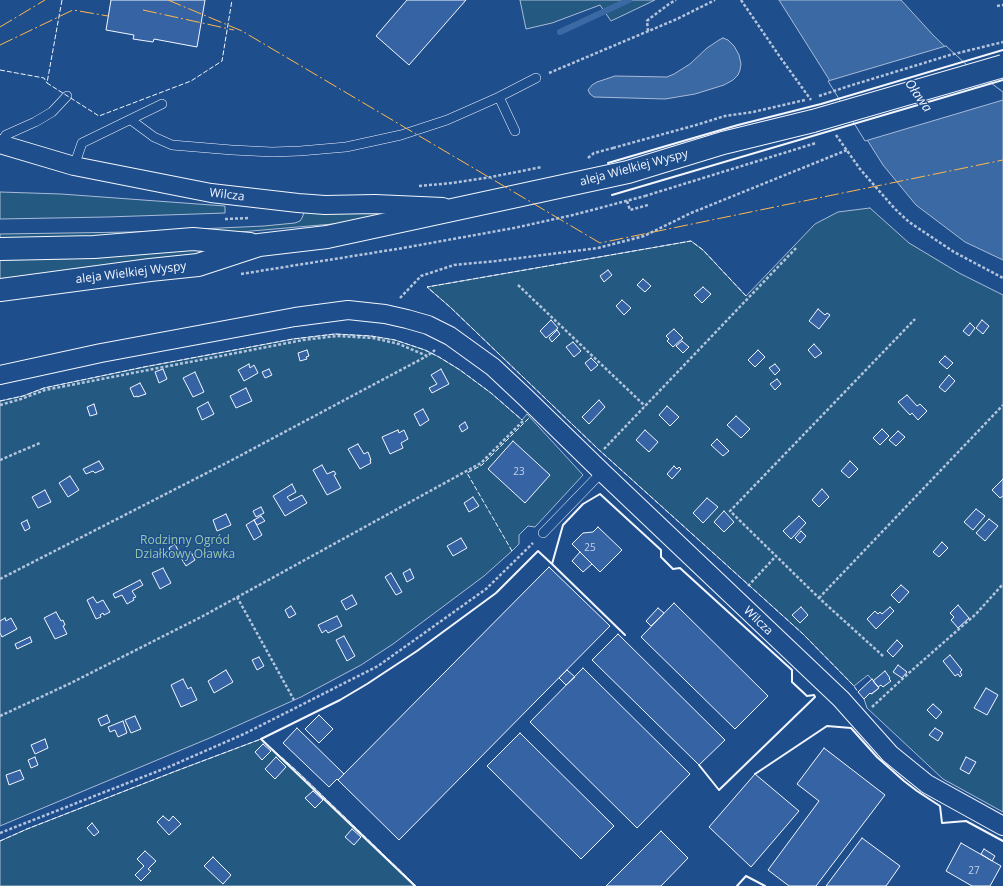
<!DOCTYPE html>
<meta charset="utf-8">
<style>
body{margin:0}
canvas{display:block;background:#1f4e8c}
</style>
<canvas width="1003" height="886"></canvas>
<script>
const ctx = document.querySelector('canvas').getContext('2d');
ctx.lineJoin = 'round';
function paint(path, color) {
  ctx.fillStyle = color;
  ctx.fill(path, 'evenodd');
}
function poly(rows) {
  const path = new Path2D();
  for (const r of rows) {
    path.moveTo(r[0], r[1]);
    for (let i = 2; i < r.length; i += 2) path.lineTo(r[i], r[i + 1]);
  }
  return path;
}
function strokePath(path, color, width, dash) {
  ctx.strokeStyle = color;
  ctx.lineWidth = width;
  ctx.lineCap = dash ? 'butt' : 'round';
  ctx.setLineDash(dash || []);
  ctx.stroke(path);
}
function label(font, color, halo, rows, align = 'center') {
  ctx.font = font + ' "Open Sans",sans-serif';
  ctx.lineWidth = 3;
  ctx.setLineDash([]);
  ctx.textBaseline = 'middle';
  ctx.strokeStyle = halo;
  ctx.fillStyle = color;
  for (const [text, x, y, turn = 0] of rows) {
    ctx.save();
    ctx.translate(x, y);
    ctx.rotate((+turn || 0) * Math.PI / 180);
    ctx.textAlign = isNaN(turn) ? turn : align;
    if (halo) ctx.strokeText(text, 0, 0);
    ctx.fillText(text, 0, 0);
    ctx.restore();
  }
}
const green = poly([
 [520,0,655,0,611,21,600,5,552,23,526,29,520,0],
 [0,192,61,194,225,206,225,213,107,217,0,219,0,192],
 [870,208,909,243,959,273,1003,295,1003,812,943,779,867,708,864,699,870,693,872,694,879,688,868,675,854,686,803,634,598,449,450,307,427,287,691,241,703,250,746,296,815,224,838,212,870,208],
 [305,210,396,211,344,223,240,232,188,235,0,239,0,234,133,232,264,226,295,223,300,221,302,218,305,210],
 [174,249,223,252,101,266,0,279,0,260,98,258,174,249],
 [335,334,371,336,395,340,425,350,439,357,460,370,491,393,522,420,527,414,583,475,535,527,528,526,519,535,519,544,512,551,484,576,393,644,361,665,301,697,212,737,0,826,0,401,23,396,44,388,144,367,293,339,335,334],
 [261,739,298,772,416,886,0,886,0,841,27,829,176,771,261,739]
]);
const water = poly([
 [779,0,901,0,933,35,966,67,1003,94,1003,260,965,242,916,205,883,165,779,0],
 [723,38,728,40,734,46,739,55,741,64,740,70,738,75,733,80,724,85,695,94,665,99,594,97,590,94,588,90,592,85,597,82,615,76,667,77,674,74,690,64,707,48,719,40,723,38]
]);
const pier = poly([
 [946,46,967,65,1003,92,1003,100,865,141,828,81,946,46]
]);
const stream = poly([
 [560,32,629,0]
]);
const building = poly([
 [111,0,205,0,197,47,154,39,153,42,133,39,134,35,106,30,111,0],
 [407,0,466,0,409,65,376,36,407,0],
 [608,270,612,275,604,282,600,276,608,270],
 [643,279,651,286,645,292,637,285,643,279],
 [703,287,711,294,702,303,694,295,703,287],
 [622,300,631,308,624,315,616,306,622,300],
 [818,309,825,315,827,313,830,315,819,329,809,321,818,309],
 [551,320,558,328,546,338,540,331,551,320],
 [982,320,989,326,983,334,976,328,982,320],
 [970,323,975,328,969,336,963,331,970,323],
 [674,329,683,338,673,347,667,341,669,339,666,336,674,329],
 [557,330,560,334,552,342,549,338,557,330],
 [682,341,689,347,683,353,676,346,682,341],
 [573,342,581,351,574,357,566,347,573,342],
 [814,344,822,353,815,358,808,350,814,344],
 [307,350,309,356,306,357,307,359,300,361,298,353,307,350],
 [758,350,765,357,755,367,748,360,758,350],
 [945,356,953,363,947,369,939,362,945,356],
 [591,358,598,365,591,371,585,363,591,358],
 [249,364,250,368,254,365,258,373,244,381,238,370,249,364],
 [775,364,780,370,775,375,769,368,775,364],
 [163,369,167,379,159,383,155,372,163,369],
 [269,369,272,375,265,378,262,372,269,369],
 [441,369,449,384,432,393,429,388,437,384,431,375,441,369],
 [195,372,204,392,193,397,183,378,195,372],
 [949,375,955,381,945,392,939,387,949,375],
 [777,379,781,384,775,390,770,384,777,379],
 [140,383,146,394,137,397,137,396,134,397,130,388,140,383],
 [246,388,252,401,236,408,230,396,246,388],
 [907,395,917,406,920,404,927,411,918,420,912,413,910,415,898,402,907,395],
 [599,400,605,407,589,424,582,417,599,400],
 [208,402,214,414,202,420,197,408,208,402],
 [94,404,97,414,90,416,87,407,94,404],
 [667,406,679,417,670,426,659,415,667,406],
 [423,409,429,420,420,426,414,414,423,409],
 [736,416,750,429,741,438,727,425,736,416],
 [465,422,468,428,462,432,459,426,465,422],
 [882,429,889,436,880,445,873,438,882,429],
 [398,430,399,433,404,430,408,439,401,443,403,448,390,454,382,437,398,430],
 [645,430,658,442,649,452,636,440,645,430],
 [898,431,905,437,896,446,889,440,898,431],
 [717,439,729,451,723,456,711,445,717,439],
 [513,441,550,475,525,503,488,469,513,441],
 [358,444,364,454,368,452,371,460,370,460,371,463,360,469,348,449,358,444],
 [99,461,104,469,95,473,93,471,86,474,83,469,99,461],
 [850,461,858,469,849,478,841,471,850,461],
 [322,465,327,474,334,471,336,474,334,475,341,488,327,495,313,470,322,465],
 [674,466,677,469,679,467,681,469,672,479,667,474,674,466],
 [70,476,79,490,68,497,59,483,70,476],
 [1003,479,1003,496,1000,498,992,490,1003,479],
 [292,484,296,492,287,497,290,501,302,495,307,503,285,516,273,496,292,484],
 [822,489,829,497,819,507,812,500,822,489],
 [45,490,51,502,38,508,32,497,45,490],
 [473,497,479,506,469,512,464,503,473,497],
 [707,498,718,507,703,523,693,513,707,498],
 [261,507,264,513,256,517,253,511,261,507],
 [976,509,985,516,973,530,964,522,976,509],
 [724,511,734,522,724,532,714,522,724,511],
 [226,514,231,525,217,531,213,520,226,514],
 [261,516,265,521,257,525,254,520,261,516],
 [799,516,806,523,791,539,783,531,799,516],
 [989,519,998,526,985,541,976,533,989,519],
 [27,520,30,528,25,531,21,523,27,520],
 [254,520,262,535,254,540,246,525,254,520],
 [598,527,622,550,600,572,572,544,583,533,593,532,598,527],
 [801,531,806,536,800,543,795,538,801,531],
 [461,538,467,548,453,556,447,546,461,538],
 [942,542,948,548,939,557,933,552,942,542],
 [175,544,180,555,174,558,169,548,175,544],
 [191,552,195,560,186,566,181,558,191,552],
 [580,552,592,564,583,572,572,561,580,552],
 [549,567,610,626,399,840,338,780,549,567],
 [163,568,171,583,160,589,152,573,163,568],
 [410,569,414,578,407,582,403,573,410,569],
 [391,573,402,592,396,595,385,577,391,573],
 [140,580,143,585,132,591,136,597,133,598,134,600,127,604,122,595,115,598,113,594,140,580],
 [901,585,909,592,899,603,891,595,901,585],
 [352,595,357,604,346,610,341,601,352,595],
 [93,597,97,603,103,600,110,612,104,615,103,613,100,615,101,617,96,619,87,600,93,597],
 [674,603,768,696,735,729,641,637,674,603],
 [958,605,969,618,958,628,951,620,954,617,950,613,958,605],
 [291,606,296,614,289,618,285,610,291,606],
 [801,607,808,615,800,623,792,615,801,607],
 [890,607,894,611,876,629,867,619,875,611,878,614,880,612,882,614,890,607],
 [658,608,664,613,651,626,646,621,658,608],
 [56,612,61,621,63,620,65,625,63,626,67,634,55,639,44,618,56,612],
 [337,616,342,626,328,633,326,630,322,633,318,625,337,616],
 [5,618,6,621,11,618,17,629,2,637,0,633,0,621,5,618],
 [618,634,725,740,699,765,592,660,618,634],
 [344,636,355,656,347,661,336,640,344,636],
 [30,637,32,642,17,649,15,644,30,637],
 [897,640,903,646,893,657,887,651,897,640],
 [950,655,962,670,960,672,962,675,960,677,958,674,955,676,943,661,950,655],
 [259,657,264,666,257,670,252,660,259,657],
 [898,665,907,672,902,678,893,672,898,665],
 [583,668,690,774,637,828,530,722,583,668],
 [226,670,233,682,214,693,208,681,226,670],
 [567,670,575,677,566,685,559,678,567,670],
 [885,671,890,678,889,679,891,681,883,687,881,685,878,687,873,681,885,671],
 [183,679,188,689,191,687,197,700,181,707,171,685,183,679],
 [872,679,879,688,871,694,870,693,864,699,858,692,872,679],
 [986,688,998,695,987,715,974,708,986,688],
 [933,704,942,712,936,719,927,710,933,704],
 [107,715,110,722,101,726,98,719,107,715],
 [319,715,333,729,319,743,305,729,319,715],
 [135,716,141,729,131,733,125,720,135,716],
 [123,721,127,733,118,737,115,730,110,732,108,727,123,721],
 [297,728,344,774,338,780,337,779,329,787,283,743,297,728],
 [935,728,943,733,938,741,929,735,935,728],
 [520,733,614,826,581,859,487,766,520,733],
 [45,739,48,748,35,754,31,745,45,739],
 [263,744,271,751,262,760,255,752,263,744],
 [824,748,885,795,816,886,789,886,768,870,819,801,797,784,824,748],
 [35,757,38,765,31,768,28,760,35,757],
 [276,757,286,767,275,779,265,769,276,757],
 [966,757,976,762,969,774,960,769,966,757],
 [20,770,24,779,9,785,6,775,20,770],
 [755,774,799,811,751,867,709,827,755,774],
 [313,791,323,800,315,808,305,798,313,791],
 [163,816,169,821,173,816,181,824,169,835,157,822,163,816],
 [92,823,99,832,94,836,87,828,92,823],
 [352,829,361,837,354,845,345,837,352,829],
 [661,831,688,858,661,886,606,886,661,831],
 [862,838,900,866,886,886,826,886,862,838],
 [961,843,1001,866,990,886,972,886,946,871,961,843],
 [984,849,995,856,992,861,981,854,984,849],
 [145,851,156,861,148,869,151,871,141,881,135,875,144,866,137,859,145,851],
 [213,857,231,875,223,884,204,866,213,857]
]);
const path = poly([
 [741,0,780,57,811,100],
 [997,6,1003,5],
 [648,31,647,21,649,19,669,4,676,0],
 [549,73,677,19,715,0],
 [836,135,860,169,895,209,909,222,954,252,1003,278],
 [588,158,594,153,613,148],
 [419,186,452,183,491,177,542,167],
 [627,201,630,210,648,205],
 [225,219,250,218],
 [241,274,403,248,514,228,573,215,645,196],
 [518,285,645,406],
 [400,298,421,276,454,265,496,261,598,248,644,236,691,213,847,150],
 [0,405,21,399,45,390,303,340,337,336,373,338,399,344,427,356,435,350],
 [604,449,797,247],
 [0,460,40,443],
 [0,579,232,460,427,356],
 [748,586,776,556],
 [237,597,294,700],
 [819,598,1003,405],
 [883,656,819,598,730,511,915,319],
 [872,707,910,672,976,614,1003,584],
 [0,716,71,683,203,616,481,463,523,421],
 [0,833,171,766,246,733,378,666,486,589,533,543]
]);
const service = poly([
 [499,97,515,131],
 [131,120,154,137,172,145,232,150,272,152,300,151,346,147,401,135,447,120,499,97,536,78],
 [0,144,6,135,35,122,52,112,67,96],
 [74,166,82,143,162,104],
 [543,533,602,472]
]);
const minor = poly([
 [0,144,74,166,211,193,298,203,325,205,375,204,443,207],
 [0,375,101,353,295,317,348,310,385,314,407,319,428,325,450,336,493,367,526,398,602,472,841,699,890,754,927,784,1003,826]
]);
const secondary = poly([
 [0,249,94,247,193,239,250,244],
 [0,290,150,270,198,265,259,245,327,237,628,172,723,143,813,121]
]);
const pathBridge = poly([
 [819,96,849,86,950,55,1003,42],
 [613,148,696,125,725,116,753,112,805,100],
 [645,196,816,143]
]);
const secondaryBridge = poly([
 [813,121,1003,66]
]);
const fence = poly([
 [62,0,47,83,99,116,191,81,222,61,232,0],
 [0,70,44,78,47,83],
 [746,296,703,250,691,241,427,287,450,307,598,449,803,634,854,686,858,692],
 [0,401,23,396,44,388,144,367,293,339,335,334,371,336,395,340,425,350,439,357,460,370,491,393,522,420],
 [512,551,467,473,482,465,530,417],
 [0,841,27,829,176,771,261,739,298,772,416,886]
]);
const wall = poly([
 [608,163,738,125,821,104,1003,50],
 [612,195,1003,80],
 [552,564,563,525,583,504,600,494,661,550,661,557,673,569,680,568,792,670,792,682,807,696,814,695,815,697,719,790,699,765],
 [755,774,827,726,851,728,877,757,904,781,917,791,940,806,942,823,966,821,1003,841],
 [415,886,261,739,340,700,367,684,417,651,496,593,538,551,552,564,625,635],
 [737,886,746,876,765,886]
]);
const power = poly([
 [168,0,242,31,600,243,1003,160],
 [143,10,234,30],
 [0,27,45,0],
 [0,45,73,10,108,16]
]);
const numberNames = [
 ["23",519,472],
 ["25",590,548],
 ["27",974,871]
];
const streetNames = [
 ["aleja Wielkiej Wyspy",634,168,-15],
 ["Wilcza",227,195,7],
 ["aleja Wielkiej Wyspy",131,273,-7],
 ["Wilcza",758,621,44]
];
const parkNames = [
 ["Rodzinny Ogród",185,541],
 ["Działkowy Oławka",185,555]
];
const waterNames = [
 ["Oława",918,96,55]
];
paint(green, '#245a82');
strokePath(green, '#a8bbd7', 1);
paint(water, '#3b69a3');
strokePath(water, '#a8bbd7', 1);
paint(pier, '#1f4e8c');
strokePath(pier, '#a8bbd7', 1);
strokePath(stream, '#3b69a3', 6);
paint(building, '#3563a3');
strokePath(building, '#f2f6ff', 1);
strokePath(service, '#f2f6ff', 10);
strokePath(minor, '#f2f6ff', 20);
strokePath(secondary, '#f2f6ff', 24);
strokePath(path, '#b3c4dc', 2.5, [3, 2]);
strokePath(service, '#1f4e8c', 9);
strokePath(minor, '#1f4e8c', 18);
strokePath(secondary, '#1f4e8c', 22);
strokePath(secondaryBridge, '#f2f6ff', 24, []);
strokePath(pathBridge, '#b3c4dc', 2.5, [3, 2]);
strokePath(secondaryBridge, '#1f4e8c', 22);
strokePath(fence, '#f2f6ff', 1, [5, 2]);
strokePath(wall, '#f2f6ff', 2);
strokePath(power, '#ffb74d', 1, [14, 3, 2, 3]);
label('10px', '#c3d1e8', null, numberNames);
label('12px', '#f2f6ff', '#1f4e8c', streetNames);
label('12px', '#97c8a6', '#1f4e8c', parkNames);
label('italic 13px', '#f2f6ff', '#1f4e8c', waterNames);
</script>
